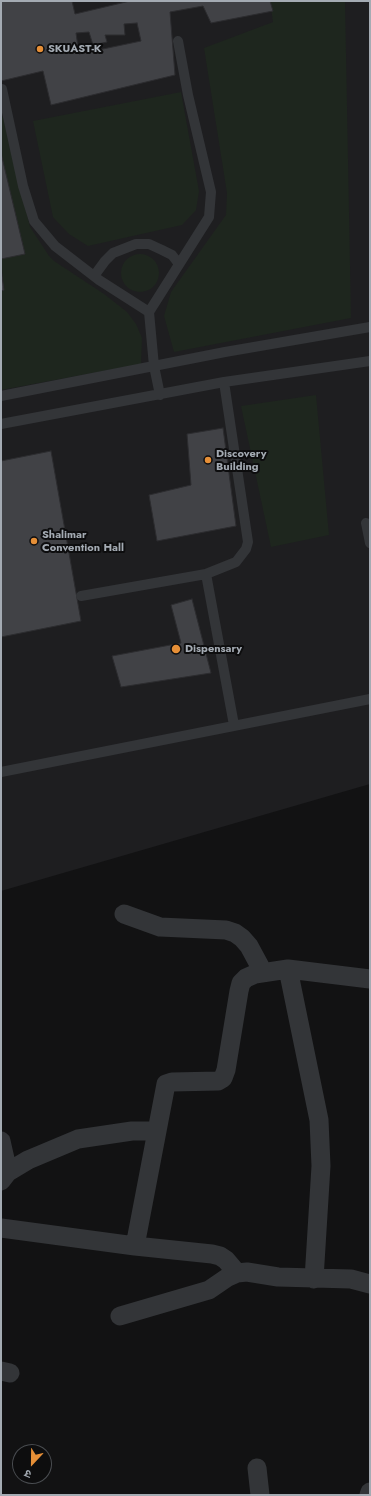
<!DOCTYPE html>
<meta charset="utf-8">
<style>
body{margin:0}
#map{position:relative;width:371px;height:1496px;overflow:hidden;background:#121213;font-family:Jost,"Noto Sans Devanagari",sans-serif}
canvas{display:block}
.frame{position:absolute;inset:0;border:2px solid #a4abb3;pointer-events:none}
.north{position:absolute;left:12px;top:1444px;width:40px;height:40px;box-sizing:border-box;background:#0d0d0e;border:1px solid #494c50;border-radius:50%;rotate:202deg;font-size:11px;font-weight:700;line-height:16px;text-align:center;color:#a4abb3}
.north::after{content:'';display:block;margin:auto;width:14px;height:18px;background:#e68f37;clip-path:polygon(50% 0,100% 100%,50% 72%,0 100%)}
</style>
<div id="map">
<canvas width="371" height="1496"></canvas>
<div class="frame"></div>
<div class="north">उ</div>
</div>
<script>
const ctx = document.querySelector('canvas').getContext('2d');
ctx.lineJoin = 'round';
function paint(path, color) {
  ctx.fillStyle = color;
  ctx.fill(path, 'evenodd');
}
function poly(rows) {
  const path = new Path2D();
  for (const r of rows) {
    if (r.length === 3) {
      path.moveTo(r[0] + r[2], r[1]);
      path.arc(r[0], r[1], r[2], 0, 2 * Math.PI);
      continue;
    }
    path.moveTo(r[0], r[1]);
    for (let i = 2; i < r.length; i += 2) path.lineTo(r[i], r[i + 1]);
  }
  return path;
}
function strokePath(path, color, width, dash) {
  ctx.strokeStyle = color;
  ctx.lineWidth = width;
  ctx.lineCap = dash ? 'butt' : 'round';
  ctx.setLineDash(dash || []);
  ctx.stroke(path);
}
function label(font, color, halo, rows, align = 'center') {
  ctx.font = font + ' Jost,sans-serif';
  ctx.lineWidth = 4;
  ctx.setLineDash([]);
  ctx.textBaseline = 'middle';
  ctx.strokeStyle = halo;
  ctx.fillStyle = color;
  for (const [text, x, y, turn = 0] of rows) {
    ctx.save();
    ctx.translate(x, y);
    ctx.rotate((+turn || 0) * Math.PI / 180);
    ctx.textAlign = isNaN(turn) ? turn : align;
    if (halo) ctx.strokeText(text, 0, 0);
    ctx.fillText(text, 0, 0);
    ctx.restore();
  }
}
const built = poly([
 [1,1,370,1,370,784,1,891]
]);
const green = poly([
 [270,1,345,1,351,318,174,352,164,316,171,292,226,215,227,193,204,48,273,22],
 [181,92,199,191,196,210,182,225,88,246,69,234,53,217,33,121],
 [1,117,3,117,30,227,49,256,54,261,104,294,127,312,136,324,142,338,141,364,1,390,1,291,4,290,1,259,25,254,1,153],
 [140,273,19],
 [316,395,329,535,271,547,241,406]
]);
const building = poly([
 [1,1,72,1,75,14,130,1,270,1,273,11,211,23,203,6,170,12,175,75,51,105,43,71,1,81,1,1],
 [137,23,141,41,79,54,76,33,89,32,93,45,107,42,105,35,125,35,124,24,137,23],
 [1,153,25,254,1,259,1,153],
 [1,269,4,290,1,291,1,269],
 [223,428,236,526,157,541,149,495,191,485,187,434,223,428],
 [51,451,81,621,1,637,1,461,51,451],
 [192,599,211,673,121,687,112,656,181,643,171,605,192,599]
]);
const service = poly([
 [2,89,23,186,34,221,55,246,99,280,149,312],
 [94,276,105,261,113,253,136,244,149,244,162,250,172,255,179,264],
 [224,382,248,542,246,549,236,562,206,574,234,725],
 [160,395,154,366,149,312,209,217,211,192,188,95,178,41],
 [1,396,225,352,370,327],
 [1,424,224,382,370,361],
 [366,523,370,543],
 [81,596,206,574],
 [1,772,370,699]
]);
const minor = poly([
 [124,914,160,927,226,930,235,933,242,938,249,946,263,972],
 [288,969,319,1120,321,1166,314,1279],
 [1,1141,8,1172],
 [1,1181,8,1172,28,1160,78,1139,132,1131,157,1131],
 [1,1228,135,1246,212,1254,220,1256,226,1260,237,1273],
 [135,1246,166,1084,172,1082,218,1081,223,1078,226,1070,239,991,241,983,246,978,255,974,288,969,370,979],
 [120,1316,209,1290,228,1277,237,1273,247,1272,278,1277,351,1279,370,1284],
 [1,1371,10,1373],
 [257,1468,260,1495],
 [369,1495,370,1492]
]);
const markers = [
 [40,49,4,"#e68f37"],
 [208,460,4,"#e68f37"],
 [34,541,4,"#e68f37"],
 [176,649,5,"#e68f37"]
];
const poiNames = [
 ["SKUAST-K",48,49],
 ["Discovery",216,454],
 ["Building",216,467],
 ["Shalimar",42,535],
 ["Convention Hall",42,548],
 ["Dispensary",185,649]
];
paint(built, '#1e1e20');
paint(green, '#1e261e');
paint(building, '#414246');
strokePath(building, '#2c2c2f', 1);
strokePath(service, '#333538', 10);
strokePath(minor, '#333538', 19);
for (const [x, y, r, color] of markers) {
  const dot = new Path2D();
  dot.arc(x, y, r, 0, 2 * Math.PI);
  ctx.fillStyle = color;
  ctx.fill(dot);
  strokePath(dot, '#0d0d0e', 1.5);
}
label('bold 11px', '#a4abb3', '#0d0d0e', poiNames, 'left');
</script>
